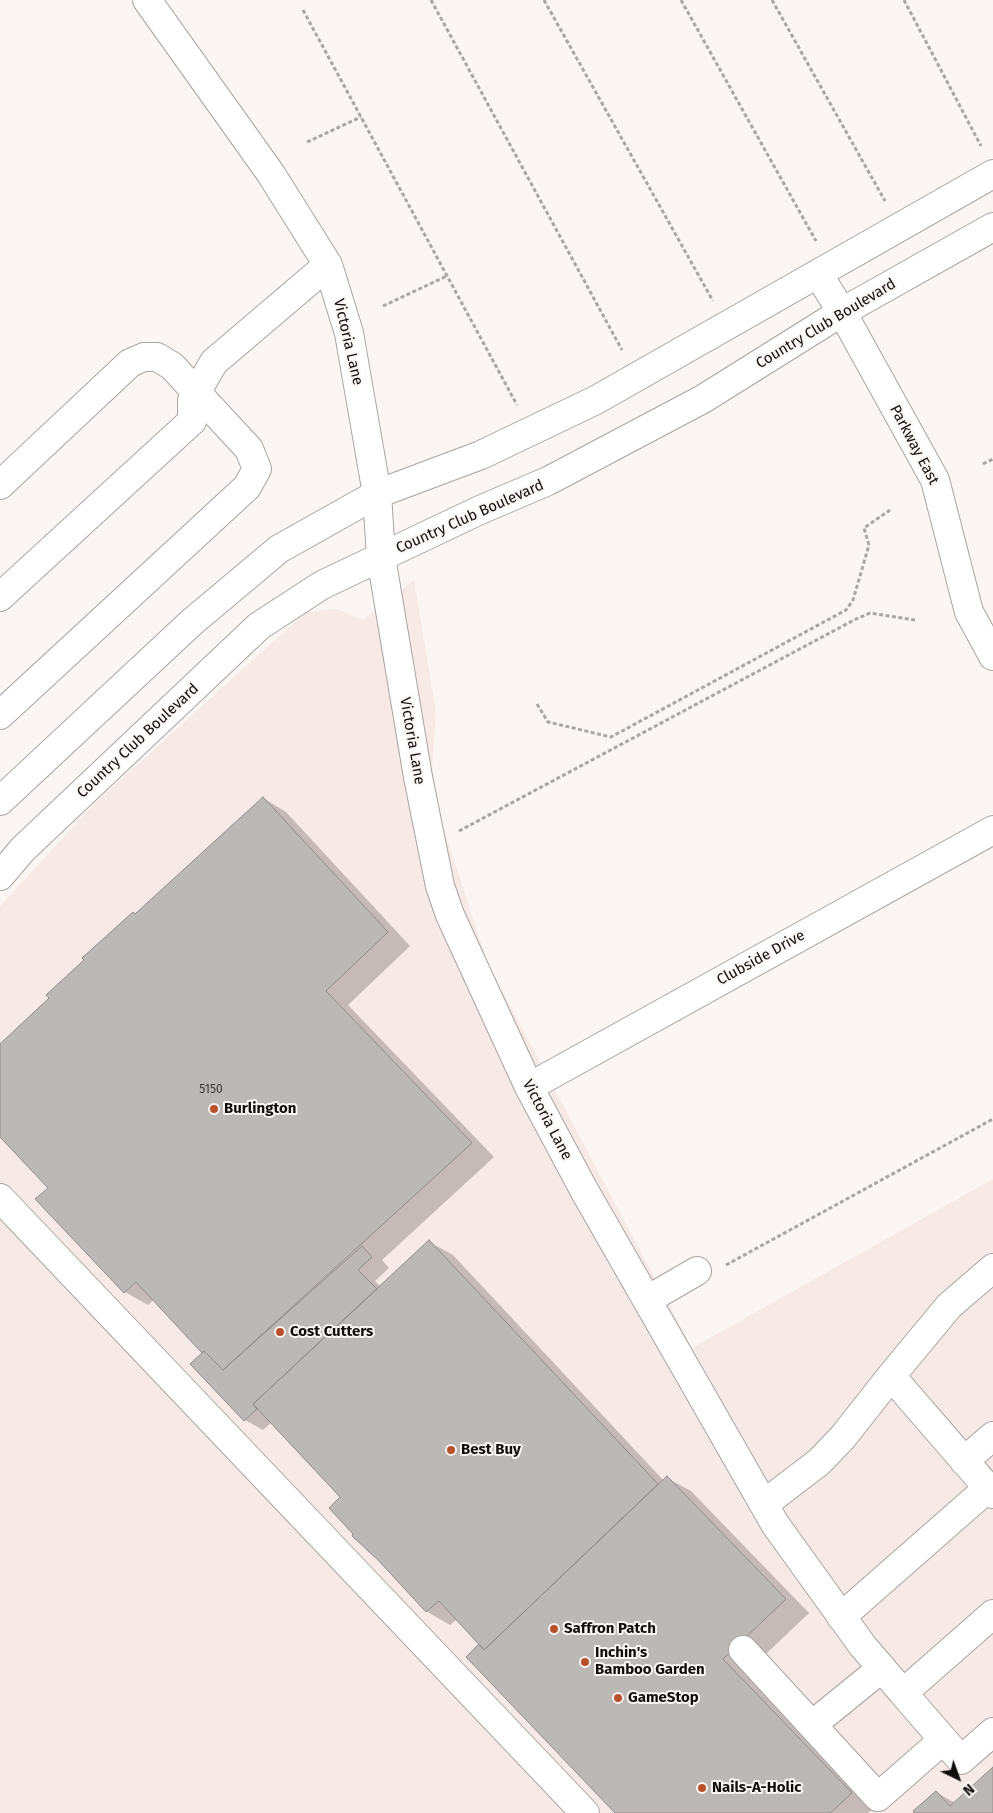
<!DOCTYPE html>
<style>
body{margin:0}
#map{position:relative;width:993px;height:1813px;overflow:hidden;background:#fbf6f4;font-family:"Fira Sans",sans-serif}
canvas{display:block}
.north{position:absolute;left:933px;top:1753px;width:50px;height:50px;-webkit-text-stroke:4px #fbf6f4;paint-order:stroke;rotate:138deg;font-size:14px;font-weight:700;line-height:20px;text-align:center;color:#100e0d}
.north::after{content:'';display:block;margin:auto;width:18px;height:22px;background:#100e0d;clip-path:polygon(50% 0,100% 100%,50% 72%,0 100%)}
</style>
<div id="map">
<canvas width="993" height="1813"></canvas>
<div class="north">N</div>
</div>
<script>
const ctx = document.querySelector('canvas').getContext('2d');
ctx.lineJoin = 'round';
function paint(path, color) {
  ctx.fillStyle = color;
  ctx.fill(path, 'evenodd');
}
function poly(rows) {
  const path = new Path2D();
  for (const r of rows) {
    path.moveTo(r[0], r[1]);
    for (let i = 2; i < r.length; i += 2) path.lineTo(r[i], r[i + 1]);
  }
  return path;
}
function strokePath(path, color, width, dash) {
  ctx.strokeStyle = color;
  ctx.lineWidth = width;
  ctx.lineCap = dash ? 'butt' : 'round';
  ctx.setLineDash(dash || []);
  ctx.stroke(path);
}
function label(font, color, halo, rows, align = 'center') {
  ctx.font = font + ' "Fira Sans",sans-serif';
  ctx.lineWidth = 4;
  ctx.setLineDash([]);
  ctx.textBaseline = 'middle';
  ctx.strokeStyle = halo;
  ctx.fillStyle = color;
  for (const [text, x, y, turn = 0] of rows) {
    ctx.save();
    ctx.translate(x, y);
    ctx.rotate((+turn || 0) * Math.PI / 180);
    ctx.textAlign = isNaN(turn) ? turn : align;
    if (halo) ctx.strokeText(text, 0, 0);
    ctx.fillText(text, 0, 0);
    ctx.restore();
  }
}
const built = poly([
 [414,580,436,712,432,767,441,820,487,962,692,1348,993,1179,993,1813,0,1813,0,906,97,801,306,612,337,609,363,620]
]);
const shadow = poly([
 [263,798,286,812,410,946,348,1005,494,1157,382,1260,389,1268,375,1281,381,1287,429,1242,453,1255,664,1481,667,1478,691,1491,809,1613,746,1673,875,1807,868,1813,616,1813,468,1657,481,1644,457,1619,450,1625,426,1611,354,1534,342,1497,272,1422,263,1430,245,1420,204,1353,154,1299,148,1305,125,1292,50,1188,0,1135,0,1046,50,998,86,960],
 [993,1769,993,1813,912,1813,936,1792,955,1803]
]);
const building = poly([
 [263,797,388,932,326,991,472,1143,223,1370,204,1351,202,1353,136,1282,124,1293,35,1199,48,1188,0,1137,0,1044,49,998,46,995,84,960,82,958,133,912,135,914,263,797],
 [429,1240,658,1484,484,1650,439,1601,426,1612,378,1560,352,1536,353,1534,329,1508,340,1497,253,1404,429,1240],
 [362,1246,372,1257,358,1270,377,1289,253,1404,257,1409,244,1421,190,1364,204,1351,223,1370,362,1246],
 [667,1476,786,1599,723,1659,852,1793,830,1813,615,1813,466,1657,479,1644,484,1650,667,1476],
 [993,1767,993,1813,915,1813,913,1811,936,1791,950,1806,993,1767]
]);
const path = poly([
 [431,0,622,350],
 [544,0,713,301],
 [681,0,816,241],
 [772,0,885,201],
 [904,0,981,146],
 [303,10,517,405],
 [307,142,361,117],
 [383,306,447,276],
 [983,464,993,459],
 [537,704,548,722,611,737,846,610,853,600,869,545,864,528,890,510],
 [459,831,854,620,870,613,915,620],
 [726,1265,993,1119]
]);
const minor = poly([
 [147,0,271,174,328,265,349,333,377,494,381,557,418,777,440,886,450,915,529,1087,584,1190,775,1524,862,1645,903,1693,993,1614],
 [818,274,842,312,935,480,969,612,993,656],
 [0,485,130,363,144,357,157,357,172,366,249,449,257,469,247,487,0,715],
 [0,597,192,421,192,400,214,362,328,265],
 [0,801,192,622,279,549,377,494,481,455,596,400,993,174],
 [0,876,23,849,259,626,322,585,480,510,548,481,703,399,842,312,993,227],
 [529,1087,993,830],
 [0,1198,585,1813],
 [647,1300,697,1271],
 [891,1376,949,1306,993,1268],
 [964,1461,993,1436],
 [764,1504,819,1462,843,1437,891,1376,988,1488],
 [841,1617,988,1488,993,1494],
 [743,1650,878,1797,943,1740],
 [903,1693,961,1760,993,1732],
 [812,1725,882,1668]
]);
const markers = [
 [214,1109,5,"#b8512b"],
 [280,1332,5,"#b8512b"],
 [451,1450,5,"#b8512b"],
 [554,1629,5,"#b8512b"],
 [585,1662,5,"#b8512b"],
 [618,1698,5,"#b8512b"],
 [702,1788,5,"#b8512b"]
];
const numberNames = [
 ["5150",211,1090]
];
const streetNames = [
 ["Country Club Boulevard",826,324,-31],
 ["Victoria Lane",348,342,77],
 ["Parkway East",914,445,62],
 ["Country Club Boulevard",470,517,-24],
 ["Country Club Boulevard",138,741,-43],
 ["Victoria Lane",412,741,80],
 ["Clubside Drive",761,958,-29],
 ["Victoria Lane",547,1120,62]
];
const poiNames = [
 ["Burlington",224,1109],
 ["Cost Cutters",290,1332],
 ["Best Buy",461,1450],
 ["Saffron Patch",564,1629],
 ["Inchin's",595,1653],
 ["Bamboo Garden",595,1670],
 ["GameStop",628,1698],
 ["Nails-A-Holic",712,1788]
];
paint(built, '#f7e9e5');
paint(shadow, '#0003');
paint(building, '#bcb8b6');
strokePath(building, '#928d8c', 1);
strokePath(minor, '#a8a4a2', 30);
strokePath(path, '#aaa6a5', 3, [4, 2.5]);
strokePath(minor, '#fff', 28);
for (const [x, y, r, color] of markers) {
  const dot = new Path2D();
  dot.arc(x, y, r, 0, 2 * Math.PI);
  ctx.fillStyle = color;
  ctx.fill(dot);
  strokePath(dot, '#fbf6f4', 2);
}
label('12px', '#3b3837', null, numberNames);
label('15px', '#100e0d', '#fbf6f4', streetNames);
label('bold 15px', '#100e0d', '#fbf6f4', poiNames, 'left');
</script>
